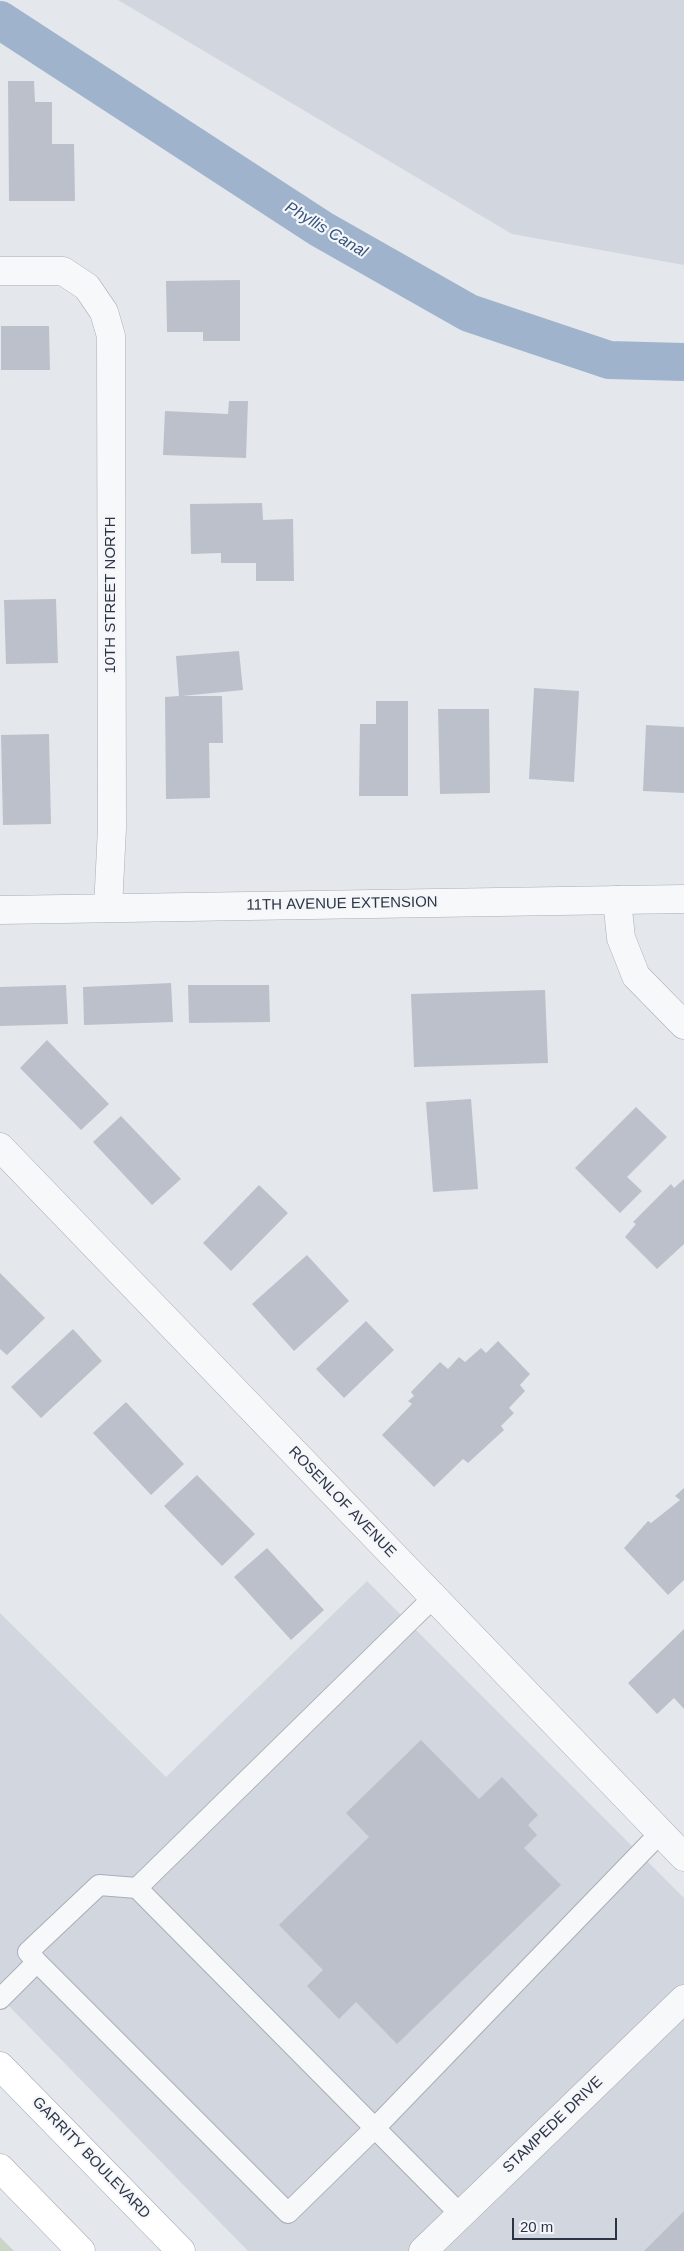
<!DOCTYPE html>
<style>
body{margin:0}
#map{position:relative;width:684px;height:2251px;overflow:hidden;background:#e4e7ec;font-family:Helvetica,sans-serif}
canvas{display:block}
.scale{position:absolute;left:512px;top:2218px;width:105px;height:22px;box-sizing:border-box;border:2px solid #2b3445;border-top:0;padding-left:6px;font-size:15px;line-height:18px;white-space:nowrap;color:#2b3445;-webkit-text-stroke:4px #f4f6f9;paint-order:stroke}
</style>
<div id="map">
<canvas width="684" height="2251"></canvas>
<div class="scale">20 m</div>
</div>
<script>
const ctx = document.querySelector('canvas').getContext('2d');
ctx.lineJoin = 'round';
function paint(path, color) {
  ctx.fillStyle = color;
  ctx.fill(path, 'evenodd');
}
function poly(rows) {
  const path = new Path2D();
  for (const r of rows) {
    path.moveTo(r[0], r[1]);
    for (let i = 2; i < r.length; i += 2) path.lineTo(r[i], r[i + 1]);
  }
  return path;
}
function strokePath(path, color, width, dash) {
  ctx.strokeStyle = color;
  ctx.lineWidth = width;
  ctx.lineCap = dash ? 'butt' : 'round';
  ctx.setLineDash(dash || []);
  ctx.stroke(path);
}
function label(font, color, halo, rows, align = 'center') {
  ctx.font = font + ' Helvetica,sans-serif';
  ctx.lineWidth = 4.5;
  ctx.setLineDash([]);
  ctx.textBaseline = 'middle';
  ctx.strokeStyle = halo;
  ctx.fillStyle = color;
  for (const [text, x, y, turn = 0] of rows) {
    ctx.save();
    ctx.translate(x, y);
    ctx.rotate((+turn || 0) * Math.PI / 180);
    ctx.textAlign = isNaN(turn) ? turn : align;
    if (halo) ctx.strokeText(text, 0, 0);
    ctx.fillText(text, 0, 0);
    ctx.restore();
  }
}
const built = poly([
 [118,0,684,0,684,265,512,234],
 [367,1581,684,1898,684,2251,248,2251,0,1997,0,1613,166,1777]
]);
const green = poly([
 [0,2237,14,2251,0,2251]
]);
const canal = poly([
 [0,20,321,229,469,313,609,360,684,362]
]);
const building = poly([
 [8,81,34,81,35,102,52,102,52,144,74,144,75,201,9,201],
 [240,280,240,341,203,341,203,332,167,332,166,281],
 [1,326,49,326,50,370,1,370],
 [229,401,248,401,246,458,163,455,165,411,228,414],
 [262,503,263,520,293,519,294,581,256,581,256,563,221,563,221,553,191,554,190,504],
 [56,599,58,663,6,664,4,600],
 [239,651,243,690,182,696,222,696,223,743,209,743,210,798,166,799,165,697,179,696,176,656],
 [534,688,579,691,574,782,529,779],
 [376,701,408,701,408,796,359,796,360,724,376,724],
 [438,709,489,709,490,793,440,794],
 [646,725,684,727,684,793,643,791],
 [49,734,51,824,3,825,1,735],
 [171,983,173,1022,84,1025,83,987],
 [66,985,68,1024,0,1026,0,987],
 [188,985,269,985,270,1022,189,1023],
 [545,990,548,1063,414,1067,411,994],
 [47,1040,109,1104,81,1130,20,1068],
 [471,1099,478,1189,433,1192,426,1102],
 [636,1107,667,1137,627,1177,642,1191,620,1213,575,1168],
 [121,1116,181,1179,152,1205,93,1142],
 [684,1179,684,1244,657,1269,625,1237,636,1224,633,1222,671,1184,674,1188],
 [259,1185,288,1213,231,1271,203,1243],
 [307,1255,349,1301,294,1351,252,1304],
 [0,1273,45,1318,7,1355,0,1349],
 [366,1321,394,1350,344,1398,316,1369],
 [73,1329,102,1361,41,1418,11,1387],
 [498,1341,530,1374,520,1385,525,1391,509,1408,514,1413,501,1426,504,1430,468,1463,463,1459,434,1487,382,1435,412,1404,408,1401,414,1396,411,1392,440,1362,448,1369,459,1357,465,1362,481,1348,486,1353],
 [126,1402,184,1464,151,1495,93,1433],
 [197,1475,255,1534,222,1566,164,1506],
 [684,1488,684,1580,668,1595,624,1548,648,1521,651,1523,680,1500,675,1496],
 [267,1548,324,1610,291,1640,234,1577],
 [684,1629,684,1709,674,1698,657,1714,628,1683],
 [421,1740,479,1799,502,1777,538,1815,528,1825,537,1835,524,1848,561,1885,397,2044,356,2002,339,2019,307,1986,323,1970,279,1925,369,1837,346,1813],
 [684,2211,684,2251,644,2251]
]);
const service = poly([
 [137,1888,460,2214],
 [37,1962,288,2213,374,2129,660,1833],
 [0,1999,37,1962,28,1952,99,1885,137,1888,434,1597]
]);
const minor = poly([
 [0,271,63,271,87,287,104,312,111,336,112,828,108,908],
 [617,900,621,938,636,976,684,1025],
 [0,1147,684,1857],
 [423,2251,684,1999]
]);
const tertiary = poly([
 [0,910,684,899]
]);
const primary = poly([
 [0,2066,181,2251],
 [0,2168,81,2251]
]);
const streetNames = [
 ["10TH STREET NORTH",111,595,-90],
 ["11TH AVENUE EXTENSION",342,904,-1],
 ["ROSENLOF AVENUE",342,1502,46],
 ["STAMPEDE DRIVE",553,2125,-44],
 ["GARRITY BOULEVARD",91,2158,46]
];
const waterNames = [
 ["Phyllis Canal",326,230,31]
];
paint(built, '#d2d6de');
paint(green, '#c9d6c5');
strokePath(canal, '#9fb4cc', 38);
paint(building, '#bbc0ca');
strokePath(service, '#a9aeb7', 22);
strokePath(minor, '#a9aeb7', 29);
strokePath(tertiary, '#a9aeb7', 29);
strokePath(primary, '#a3abb8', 29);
strokePath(service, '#f7f8fa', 20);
strokePath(minor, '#f7f8fa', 28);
strokePath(tertiary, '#f7f8fa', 28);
strokePath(primary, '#fff', 28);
label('15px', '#2b3445', '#f4f6f9', streetNames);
label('italic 16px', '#34527a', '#f4f6f9', waterNames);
</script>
